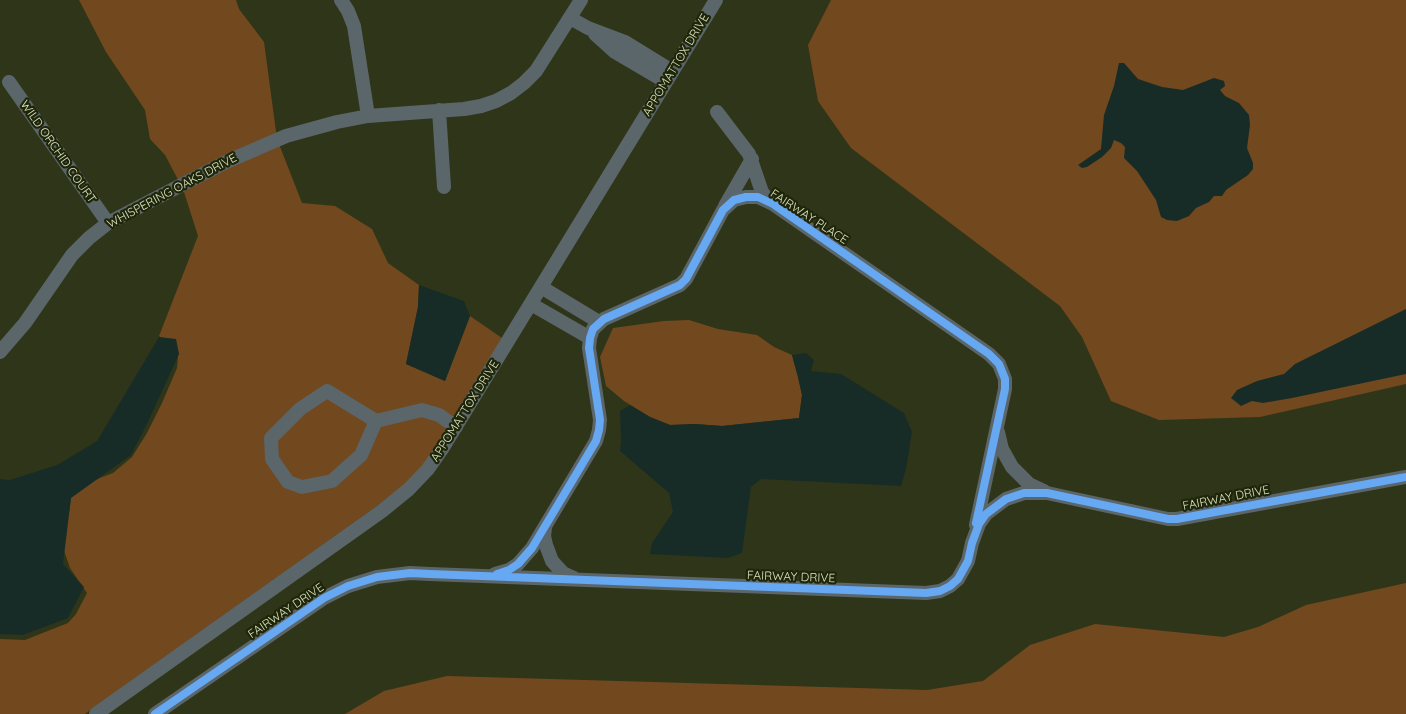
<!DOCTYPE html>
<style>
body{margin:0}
canvas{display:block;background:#2f3518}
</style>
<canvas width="1406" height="714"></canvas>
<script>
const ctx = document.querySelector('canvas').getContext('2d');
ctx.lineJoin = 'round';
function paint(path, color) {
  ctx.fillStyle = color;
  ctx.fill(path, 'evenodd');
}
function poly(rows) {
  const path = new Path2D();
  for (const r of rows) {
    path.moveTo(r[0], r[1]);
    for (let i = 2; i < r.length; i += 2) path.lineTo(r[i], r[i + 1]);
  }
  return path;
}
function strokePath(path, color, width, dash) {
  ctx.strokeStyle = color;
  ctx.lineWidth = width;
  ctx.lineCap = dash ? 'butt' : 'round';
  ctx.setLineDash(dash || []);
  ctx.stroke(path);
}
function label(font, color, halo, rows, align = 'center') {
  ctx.font = font + ' Quicksand,sans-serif';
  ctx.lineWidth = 4.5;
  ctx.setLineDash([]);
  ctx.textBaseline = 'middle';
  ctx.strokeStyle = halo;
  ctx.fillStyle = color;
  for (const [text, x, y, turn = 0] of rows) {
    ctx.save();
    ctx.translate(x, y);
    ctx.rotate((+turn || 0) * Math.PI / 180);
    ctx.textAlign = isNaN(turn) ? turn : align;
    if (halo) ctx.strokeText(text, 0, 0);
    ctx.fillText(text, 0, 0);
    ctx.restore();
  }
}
const green = poly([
 [79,0,236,0,239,9,264,42,277,139,302,203,335,206,372,229,388,263,419,285,418,307,406,364,445,381,470,316,502,338,437,446,423,465,404,485,377,506,85,714,0,714,0,639,25,640,68,623,76,614,87,593,70,568,60,539,69,513,71,497,89,482,113,473,132,457,147,433,162,403,177,368,178,357,169,343,159,336,198,236,183,189,165,155,150,139,145,110,106,52],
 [831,0,1406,0,1406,384,1260,417,1159,420,1111,401,1082,337,1060,306,851,148,818,101,808,45],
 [689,320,718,329,757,335,774,347,792,355,798,377,802,395,799,418,722,426,695,424,670,425,650,417,624,401,606,386,600,357,613,328,664,321],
 [1406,583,1406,714,345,714,384,691,447,676,927,690,983,681,1030,645,1095,624,1224,637,1258,627,1306,605]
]);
const water = poly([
 [1119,63,1124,63,1138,79,1162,87,1183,90,1214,78,1224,81,1225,86,1220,90,1225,96,1239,103,1249,115,1250,125,1247,148,1253,163,1253,169,1248,175,1226,190,1222,196,1214,196,1209,202,1196,208,1189,216,1177,221,1167,220,1161,217,1156,200,1137,171,1124,158,1125,147,1121,143,1114,140,1111,148,1102,157,1087,167,1082,168,1078,165,1101,149,1104,115,1114,86],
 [419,285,464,301,470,316,445,381,406,364,418,307],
 [1406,309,1406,374,1292,398,1263,403,1252,401,1241,406,1231,398,1237,390,1257,381,1284,374,1295,364],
 [159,337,176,339,179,354,147,424,131,455,71,498,63,564,84,587,68,618,23,635,0,634,0,479,10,480,57,465,97,441],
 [806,353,814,360,811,371,841,374,904,413,912,432,906,469,901,486,761,479,751,487,742,553,728,558,650,554,652,543,673,512,669,493,620,451,621,441,620,411,630,405,650,417,670,425,695,424,722,426,799,418,802,395,798,377,792,355]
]);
const minor = poly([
 [341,0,348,11,354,26,368,116],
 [570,18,588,28,625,42,672,71],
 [595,34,615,52,666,82],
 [9,82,108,223],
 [439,110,444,187],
 [717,112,749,154,762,192,770,202],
 [725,206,752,159],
 [541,287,599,322],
 [531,304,590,338],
 [0,352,25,323,72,255,89,238,108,223,226,162,286,136,337,122,368,116,464,109,481,106,496,101,511,93,524,83,536,71,581,0],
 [376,421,361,455,332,481,302,487,288,482,272,459,271,438,300,409,327,391,376,421,422,410,439,415,456,427],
 [998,432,1002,449,1012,467,1029,484,1044,491],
 [545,528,544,536,546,545,552,561,563,573,574,578],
 [495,574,509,570,518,564,532,548,596,441,599,430,600,420,589,348,590,338,593,329,604,319,680,285,686,279,723,210,734,200,746,197,758,197,773,204,989,354,999,364,1005,379,1005,389,976,525],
 [96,714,382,511,409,489,428,469,442,449,716,0],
 [155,714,324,598,348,586,377,577,410,573,430,574,926,593,940,591,950,586,958,579,968,561,972,543,979,524,986,514,1006,499,1024,493,1047,493,1168,519,1177,519,1406,477]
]);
const cycleway = poly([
 [497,574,509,570,518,564,532,548,596,441,599,430,600,420,589,348,590,338,593,329,604,319,680,285,686,279,723,210,734,200,746,197,758,197,773,204,989,354,999,364,1005,379,1005,389,976,523],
 [155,714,324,598,348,586,377,577,410,573,430,574,926,593,940,591,950,586,958,579,968,561,972,543,979,524,986,514,1006,499,1024,493,1047,493,1168,519,1177,519,1406,477]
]);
const streetNames = [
 ["APPOMATTOX DRIVE",676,65,-59],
 ["WILD ORCHID COURT",58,152,55],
 ["WHISPERING OAKS DRIVE",172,191,-28],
 ["FAIRWAY PLACE",809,217,33],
 ["APPOMATTOX DRIVE",465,411,-58],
 ["FAIRWAY DRIVE",1226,498,-11],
 ["FAIRWAY DRIVE",791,577,2],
 ["FAIRWAY DRIVE",286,611,-34]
];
paint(green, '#72481e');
paint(water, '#172c26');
strokePath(minor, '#5a666a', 14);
strokePath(cycleway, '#66a8f1', 8);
label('12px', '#dae4c2', '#1f2509', streetNames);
</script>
